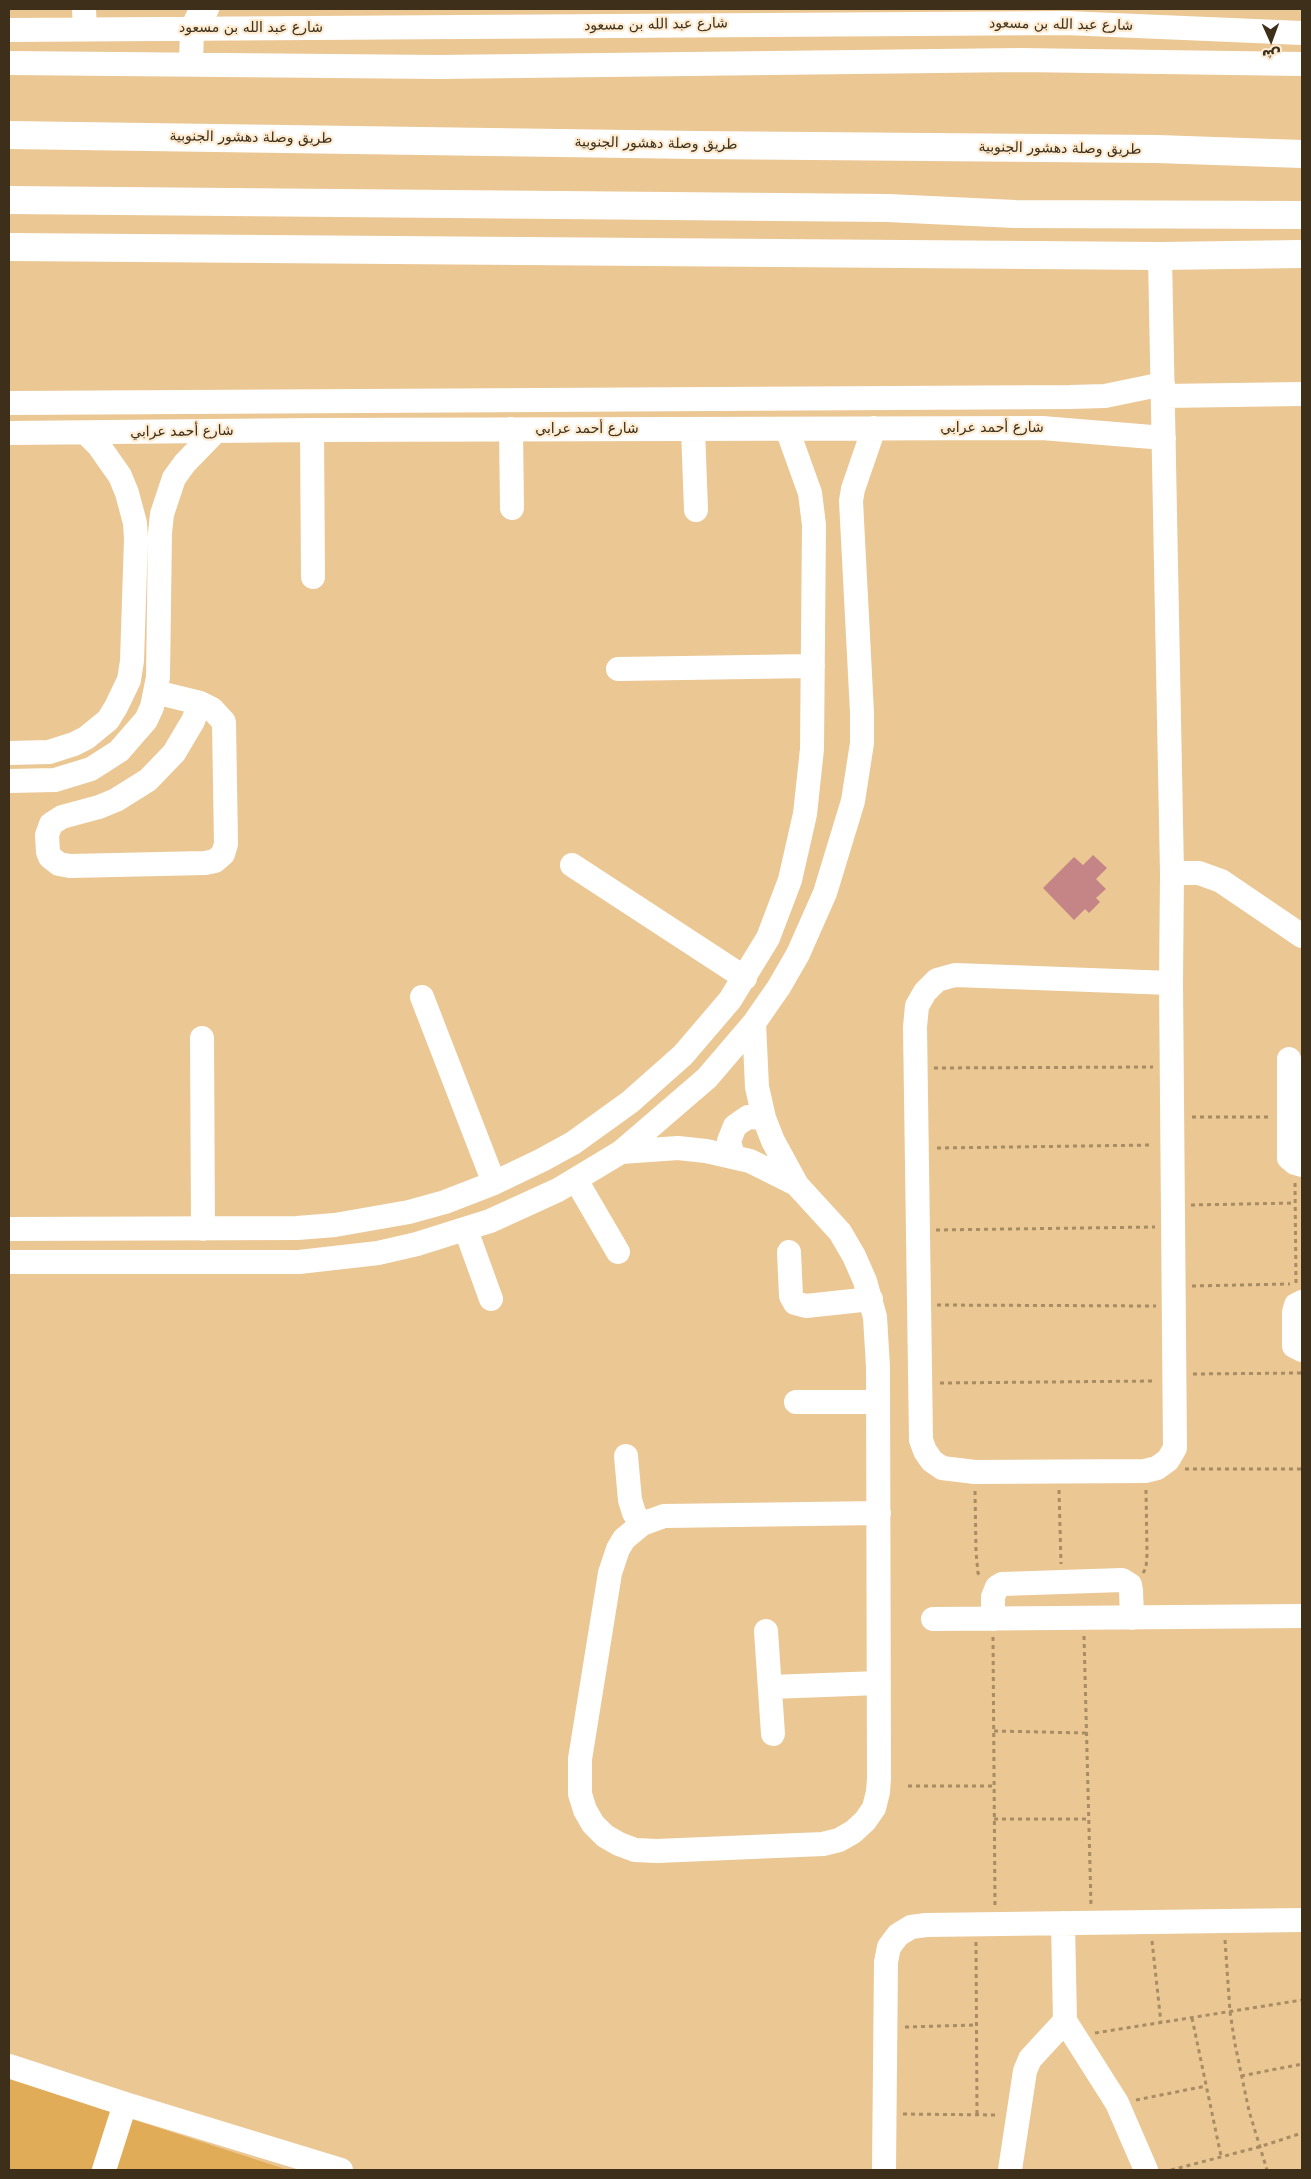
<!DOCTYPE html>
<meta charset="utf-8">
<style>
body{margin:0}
#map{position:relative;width:1311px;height:2179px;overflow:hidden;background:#ebc794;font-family:"DejaVu Sans",Cairo,sans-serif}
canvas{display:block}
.frame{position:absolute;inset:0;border:10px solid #3d2f1a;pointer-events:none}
.north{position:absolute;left:1246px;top:15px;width:50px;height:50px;-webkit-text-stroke:4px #fdebd2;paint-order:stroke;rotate:178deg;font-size:14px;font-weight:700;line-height:20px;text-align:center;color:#3d2f1a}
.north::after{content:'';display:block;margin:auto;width:18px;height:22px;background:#3d2f1a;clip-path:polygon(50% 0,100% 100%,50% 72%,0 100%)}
</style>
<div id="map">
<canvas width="1311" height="2179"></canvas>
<div class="frame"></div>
<div class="north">ش</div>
</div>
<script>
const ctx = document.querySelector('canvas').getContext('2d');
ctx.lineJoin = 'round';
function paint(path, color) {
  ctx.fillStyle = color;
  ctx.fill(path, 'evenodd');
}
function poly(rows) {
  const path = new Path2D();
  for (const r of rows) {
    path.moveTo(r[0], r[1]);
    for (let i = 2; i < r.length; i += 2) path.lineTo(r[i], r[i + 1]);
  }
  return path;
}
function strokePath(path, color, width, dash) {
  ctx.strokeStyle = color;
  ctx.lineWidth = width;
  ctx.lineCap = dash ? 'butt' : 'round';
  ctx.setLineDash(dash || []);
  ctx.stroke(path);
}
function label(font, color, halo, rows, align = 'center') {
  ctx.font = font + ' "DejaVu Sans",Cairo,sans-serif';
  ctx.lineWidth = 4.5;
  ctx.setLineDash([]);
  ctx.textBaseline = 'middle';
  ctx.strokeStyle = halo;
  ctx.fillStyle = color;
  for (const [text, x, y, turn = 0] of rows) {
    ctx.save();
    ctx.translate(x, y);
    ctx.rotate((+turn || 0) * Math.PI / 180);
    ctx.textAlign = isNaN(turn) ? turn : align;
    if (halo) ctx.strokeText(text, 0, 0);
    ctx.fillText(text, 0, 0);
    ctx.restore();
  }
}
const green = poly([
 [9,2079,288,2170,9,2170]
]);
const building = poly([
 [1093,855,1107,868,1096,879,1106,889,1096,898,1100,902,1089,913,1085,909,1074,920,1043,888,1074,857,1083,865]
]);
const path = poly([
 [934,1068,1153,1067],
 [1192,1117,1271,1117],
 [937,1148,1153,1145],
 [1295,1183,1296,1284],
 [1191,1205,1295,1203],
 [936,1230,1155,1227],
 [1192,1286,1290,1284],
 [937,1305,1156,1306],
 [1193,1374,1302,1373],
 [940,1383,1154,1381],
 [1185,1469,1302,1469],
 [1059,1490,1061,1564],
 [975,1491,976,1552,978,1573,981,1577],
 [1143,1573,1146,1568,1147,1554,1146,1490],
 [1084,1636,1091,1905],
 [993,1637,995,1906],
 [994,1731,1087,1733],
 [908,1786,994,1786],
 [994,1819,1089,1819],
 [1225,1940,1230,2012,1235,2044,1249,2111,1267,2170],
 [1152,1941,1161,2023],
 [976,1942,977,2114],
 [1192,2018,1221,2156],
 [905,2027,976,2025],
 [1095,2033,1302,2000],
 [1241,2076,1302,2064],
 [1136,2100,1206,2086],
 [903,2114,999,2115],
 [1171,2170,1259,2147,1302,2133]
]);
const minor = poly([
 [84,9,85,29],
 [9,30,1066,23,1302,33],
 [9,63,438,67,1020,60,1302,64],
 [191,64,192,28,199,14,207,9],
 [1160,256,1172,873,1171,983,955,975,937,980,925,992,917,1006,915,1027,921,1440,925,1451,932,1461,942,1468,975,1472,1145,1471,1157,1468,1168,1460,1175,1448,1171,983],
 [1163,396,1302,394],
 [9,403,1070,397,1105,396,1163,384],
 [511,429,512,508],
 [693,429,696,510],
 [312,430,313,577],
 [9,433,312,430,1042,428,1164,438],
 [618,669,813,666],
 [155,692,200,703,212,709,224,722,226,844,223,854,215,861,205,863,70,866,59,864,50,857,48,852,47,835,51,824,62,817,99,807,116,800,148,780,174,753,193,721,200,703],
 [9,753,49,752,74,744,86,738,108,720,116,707,129,680,132,661,136,539,135,523,127,493,120,476,99,446,86,433],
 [9,781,55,780,91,769,119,751,146,720,152,707,158,677,160,533,162,514,174,478,185,463,216,431],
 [572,865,745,978],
 [1172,873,1199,873,1221,881,1302,936],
 [422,997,494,1183],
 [754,1023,757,1087,764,1118,773,1141,797,1185,840,1232,854,1256,865,1281,875,1317,878,1367,879,1778,878,1792,874,1808,865,1821,853,1832,839,1840,823,1844,657,1851,635,1850,619,1844,605,1836,593,1824,585,1810,580,1794,580,1759,610,1573,618,1549,624,1539,642,1524,664,1516,879,1513],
 [202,1038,203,1229],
 [1289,1059,1289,1158,1295,1163,1302,1165],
 [621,1152,678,1148,706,1151,750,1161,796,1184],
 [733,1156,729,1141,735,1126,748,1117,764,1118],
 [576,1180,618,1252],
 [9,1229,297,1228,335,1225,409,1212,445,1202,494,1183,542,1160,573,1143,630,1102,683,1055,730,1000,768,938,790,880,805,814,812,749,814,525,810,493,787,429],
 [466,1230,491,1299],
 [789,1252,791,1296,795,1303,806,1306,871,1299],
 [9,1262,299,1262,378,1253,417,1244,490,1221,558,1190,621,1152,707,1078,754,1023,779,987,798,954,825,893,853,801,862,743,862,713,851,501,853,489,874,428],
 [1302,1302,1296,1305,1294,1312,1294,1346,1302,1350],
 [796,1402,878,1402],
 [626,1456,630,1500,634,1513,642,1524],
 [933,1619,1302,1616],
 [993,1619,993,1597,997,1587,1002,1584,1122,1580,1130,1585,1131,1590,1132,1618],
 [766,1631,773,1734],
 [770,1687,879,1683],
 [1065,2021,1117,2103,1146,2170],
 [9,2066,125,2104,341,2170],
 [104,2170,125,2104],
 [884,2170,886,1962,889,1947,898,1935,911,1927,926,1925,1302,1920],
 [1010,2170,1025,2071,1030,2059,1065,2021,1063,1923]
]);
const highway = poly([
 [9,135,697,145,1157,149,1302,154],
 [9,200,888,208,1015,214,1302,215],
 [9,247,1160,256,1302,254]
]);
const streetNames = [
 ["شارع عبد الله بن مسعود",656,25,-1],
 ["شارع عبد الله بن مسعود",1061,25,1],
 ["شارع عبد الله بن مسعود",251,28],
 ["طريق وصلة دهشور الجنوبية",251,138,1],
 ["طريق وصلة دهشور الجنوبية",656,144,1],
 ["طريق وصلة دهشور الجنوبية",1060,149,1],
 ["شارع أحمد عرابي",992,428],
 ["شارع أحمد عرابي",587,429],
 ["شارع أحمد عرابي",182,432,-1]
];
paint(green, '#e1ac58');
paint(building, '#c58587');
strokePath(path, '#a78c64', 3, [4, 4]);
strokePath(minor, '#fff', 24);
strokePath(highway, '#fff', 28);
label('14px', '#3d2f1a', '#fdebd2', streetNames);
</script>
